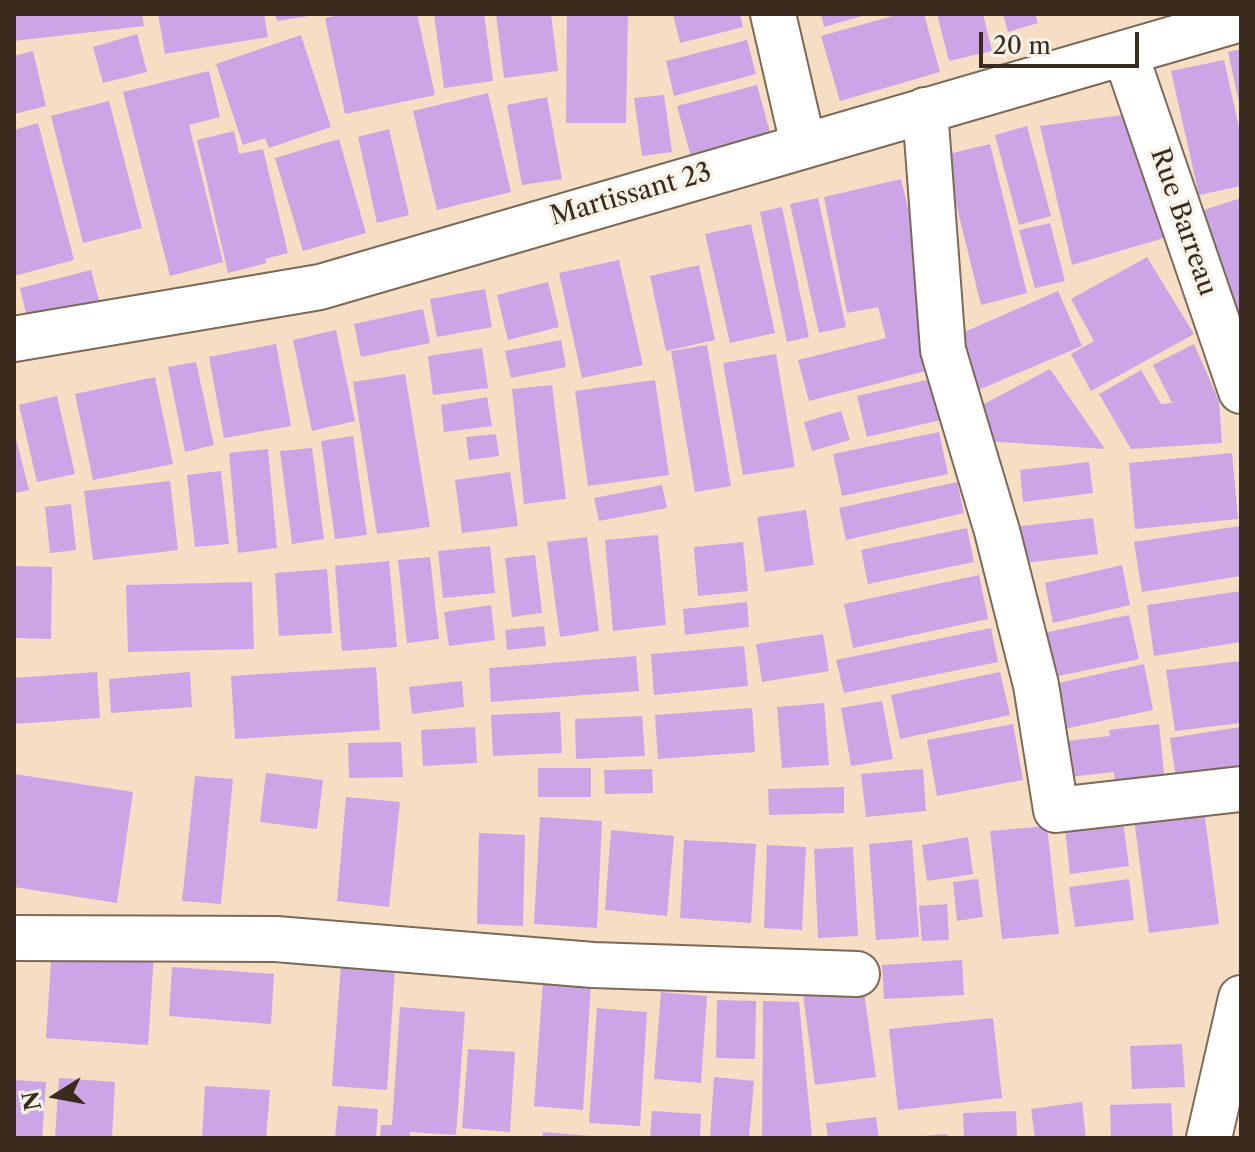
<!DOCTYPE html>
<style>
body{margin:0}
#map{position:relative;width:1255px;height:1152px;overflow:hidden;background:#f5dec4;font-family:"Libre Caslon Text",serif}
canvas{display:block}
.frame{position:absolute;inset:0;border:16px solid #3b2a1e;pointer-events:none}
.north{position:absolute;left:16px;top:1056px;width:80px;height:80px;-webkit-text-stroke:6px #f7f3e8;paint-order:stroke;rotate:259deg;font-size:22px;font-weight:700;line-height:32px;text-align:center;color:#3b2a1e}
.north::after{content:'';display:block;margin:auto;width:28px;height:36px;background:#3b2a1e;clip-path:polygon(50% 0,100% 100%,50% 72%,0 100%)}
.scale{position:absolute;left:979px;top:32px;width:160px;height:36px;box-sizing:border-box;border:4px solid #3b2a1e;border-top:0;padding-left:10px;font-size:24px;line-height:28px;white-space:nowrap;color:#3b2a1e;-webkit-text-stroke:6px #f7f3e8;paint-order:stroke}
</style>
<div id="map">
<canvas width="1255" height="1152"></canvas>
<div class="frame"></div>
<div class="north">N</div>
<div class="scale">20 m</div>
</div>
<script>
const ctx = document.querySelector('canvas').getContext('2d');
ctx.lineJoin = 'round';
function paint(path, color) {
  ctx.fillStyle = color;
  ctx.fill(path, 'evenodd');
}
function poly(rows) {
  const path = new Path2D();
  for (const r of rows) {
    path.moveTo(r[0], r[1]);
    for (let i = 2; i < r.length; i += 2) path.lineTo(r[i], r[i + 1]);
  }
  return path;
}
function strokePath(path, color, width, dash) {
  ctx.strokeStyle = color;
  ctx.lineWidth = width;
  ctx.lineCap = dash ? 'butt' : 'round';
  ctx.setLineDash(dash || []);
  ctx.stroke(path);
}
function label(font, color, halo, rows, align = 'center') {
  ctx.font = font + ' "Libre Caslon Text",serif';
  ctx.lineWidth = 7;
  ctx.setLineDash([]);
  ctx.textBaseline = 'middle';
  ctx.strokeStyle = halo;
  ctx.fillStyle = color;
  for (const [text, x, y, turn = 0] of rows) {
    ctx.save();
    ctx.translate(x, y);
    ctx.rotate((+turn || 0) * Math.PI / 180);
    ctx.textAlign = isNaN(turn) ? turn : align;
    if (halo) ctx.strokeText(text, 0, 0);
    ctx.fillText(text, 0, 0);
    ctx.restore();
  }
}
const building = poly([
 [14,14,142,14,144,26,14,41],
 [158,14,264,14,268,37,165,54],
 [275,14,308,14,309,16,277,21],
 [343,14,417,14,435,95,345,114,325,18],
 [434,14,484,14,493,81,444,88],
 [496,14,551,14,558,71,504,78],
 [567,14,628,14,626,123,566,123],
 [673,14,740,14,743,27,680,43],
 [821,14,865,14,865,15,824,27],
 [900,14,924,14,940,72,840,101,821,36],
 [937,14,983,14,992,51,949,61],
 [1003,14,1035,14,1038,23,1008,32],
 [137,34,147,72,103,83,93,47],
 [301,35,331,127,269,148,265,138,243,145,216,64],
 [747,40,756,74,674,96,666,61],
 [1241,49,1241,107,1240,107,1228,52],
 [33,51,46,106,14,114,14,56],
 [1224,60,1241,136,1241,186,1199,195,1171,71],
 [209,71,220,117,189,125,223,262,170,276,123,92],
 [757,85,771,136,691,157,677,106],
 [488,93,511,192,437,210,413,111],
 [664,95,672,152,642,156,634,98],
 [547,97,562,179,522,185,507,105],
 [109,101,142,228,83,243,51,116],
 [1137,113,1174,235,1072,265,1040,126],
 [38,123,74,260,14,276,14,130],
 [1027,126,1051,216,1019,225,995,135],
 [389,129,409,215,377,223,358,137],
 [234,131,239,154,263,149,288,253,265,259,267,263,228,273,197,140],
 [339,139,366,233,303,251,275,158],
 [990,144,1027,293,981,305,944,155],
 [901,179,936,326,930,370,809,401,798,360,886,338,878,307,847,313,824,197],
 [818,198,846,327,819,333,790,204],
 [1241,198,1241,327,1240,327,1204,210],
 [782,207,809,337,787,342,760,212],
 [1050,223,1065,281,1035,288,1019,230],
 [751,224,775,333,730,343,705,234],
 [1147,257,1194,334,1091,391,1071,354,1094,341,1071,299],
 [619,260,643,365,582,378,559,273],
 [699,265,715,340,666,351,650,276],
 [91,270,103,315,31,334,20,288],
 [548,282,559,327,508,340,497,295],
 [485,289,492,327,437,337,430,299],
 [1058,291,1082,346,976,391,953,337],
 [423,309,430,343,361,357,354,324],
 [336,330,355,421,312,431,293,340],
 [561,340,566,367,511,378,505,351],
 [276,344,291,426,224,438,209,357],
 [1194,344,1219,401,1222,443,1131,449,1099,394,1141,370,1161,404,1172,403,1153,365],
 [707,345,731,486,695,492,671,351],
 [482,348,488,388,433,395,428,356],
 [776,354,795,467,743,475,723,363],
 [196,362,214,445,185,452,168,367],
 [1050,369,1105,449,984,441,984,404],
 [405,374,430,527,377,534,353,382],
 [155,377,173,464,93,480,75,394],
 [931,379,941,420,867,437,857,396],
 [655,380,669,475,588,486,575,391],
 [552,385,566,499,524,504,512,389],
 [57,396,75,474,37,482,19,405],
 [487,397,492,426,444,432,441,405],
 [841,411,850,440,812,451,804,422],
 [14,431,29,490,14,493],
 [939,432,948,474,842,496,833,454],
 [496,434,499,456,469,460,466,437],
 [353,436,367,535,335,539,321,441],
 [312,448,324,539,292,544,280,451],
 [268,449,277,548,238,553,229,453],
 [1232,453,1238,519,1135,529,1129,463],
 [1089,462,1093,493,1023,502,1020,470],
 [221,471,229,544,195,547,187,475],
 [510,472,518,526,462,533,455,480],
 [170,481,178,550,93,560,84,491],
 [957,482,964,513,846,540,839,508],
 [662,485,667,508,599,521,594,498],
 [71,504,76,550,50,553,45,507],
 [806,510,814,565,765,572,757,517],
 [1093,518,1098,554,1025,563,1021,526],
 [1240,526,1241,576,1142,592,1134,542],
 [967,528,974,562,868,584,861,550],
 [658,535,666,625,613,631,605,540],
 [587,537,599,631,560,637,547,542],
 [743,542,748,591,698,596,694,547],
 [490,546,495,593,443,598,438,551],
 [535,555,542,613,512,617,505,558],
 [430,557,439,639,407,643,398,560],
 [389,561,397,647,342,651,335,566],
 [1122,565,1130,605,1053,623,1045,583],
 [14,566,52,567,51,639,14,638],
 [327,569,332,633,279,636,275,573],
 [979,575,988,619,853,648,844,604],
 [252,582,254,649,128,652,126,585],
 [1241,591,1241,642,1154,656,1147,605],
 [747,602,749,627,685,635,683,609],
 [491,605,495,640,449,646,444,612],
 [1129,615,1139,659,1049,678,1039,634],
 [544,626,546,646,507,650,505,630],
 [991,628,998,662,844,693,836,660],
 [823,634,829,671,762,682,756,644],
 [744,646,748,686,654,695,651,654],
 [636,656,639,691,491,702,489,668],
 [1241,661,1241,723,1175,731,1166,670],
 [1144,664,1153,710,1064,729,1054,684],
 [376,667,380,730,235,739,231,676],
 [97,672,100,718,14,724,14,678],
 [190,672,192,707,111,713,109,679],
 [1000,672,1010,715,900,739,891,695],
 [462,681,464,707,412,714,409,687],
 [882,701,893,759,851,766,841,708],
 [824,703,829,765,782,768,777,707],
 [752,708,755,752,658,759,655,715],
 [560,712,562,753,493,756,491,715],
 [642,716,645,756,576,759,575,719],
 [1013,724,1023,780,937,796,927,740],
 [1159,724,1165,782,1116,788,1114,772,1070,777,1065,741,1110,736,1109,730],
 [475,727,477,763,423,766,421,730],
 [1241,727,1241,768,1176,778,1170,738],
 [401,742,403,777,349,778,348,743],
 [538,768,591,768,591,797,538,797],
 [652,769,653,793,605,794,604,770],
 [923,769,926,811,866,817,861,774],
 [266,773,323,780,317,829,260,822],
 [14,774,133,792,117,903,14,887],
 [195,776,233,779,221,904,182,901],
 [844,787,844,813,769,815,768,789],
 [346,797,400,802,389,907,337,901],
 [1204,810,1219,924,1149,933,1134,819],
 [540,817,602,821,597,928,534,924],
 [1123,821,1129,866,1070,874,1065,829],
 [1047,826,1059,934,1002,939,990,831],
 [611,830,674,836,667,916,605,910],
 [479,833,525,835,523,926,477,924],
 [968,837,973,874,927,881,922,845],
 [684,840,756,844,751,923,680,918],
 [912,840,919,937,876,940,869,844],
 [767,845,806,847,802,930,764,928],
 [853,847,858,936,818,938,814,849],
 [978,879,983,917,957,921,953,882],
 [1129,879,1134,920,1075,927,1069,887],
 [947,904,949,940,922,941,919,906],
 [52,947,154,954,148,1045,46,1038],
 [962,960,964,995,884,999,882,965],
 [341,964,395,968,387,1090,332,1086],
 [172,967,274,974,271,1024,169,1016],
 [543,981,591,985,583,1110,534,1106],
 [863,985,876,1077,815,1085,803,994],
 [661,992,707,996,701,1083,654,1079],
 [717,1000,756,1001,755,1059,716,1058],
 [763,1001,799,1002,812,1138,762,1138],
 [400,1007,465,1012,456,1135,410,1132,410,1138,380,1138,381,1125,392,1125],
 [597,1008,647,1012,640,1126,589,1123],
 [993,1018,1002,1098,898,1110,889,1029],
 [1182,1044,1185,1087,1132,1089,1130,1046],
 [468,1049,515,1052,510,1132,462,1128],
 [714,1077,754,1081,749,1138,710,1138],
 [59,1078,115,1082,112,1138,55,1138],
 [14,1080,46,1082,42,1138,14,1138],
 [205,1086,270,1090,266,1138,202,1138],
 [1082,1102,1086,1138,1035,1138,1031,1109],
 [1171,1103,1173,1138,1111,1138,1110,1105],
 [338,1106,378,1109,376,1138,335,1138],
 [652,1111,701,1114,700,1138,650,1138],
 [1016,1111,1017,1138,964,1138,963,1113],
 [876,1117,879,1138,828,1138,826,1123],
 [543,1132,592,1136,591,1138,543,1138],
 [947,1134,948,1138,922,1138,922,1136]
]);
const minor = poly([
 [773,14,803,144],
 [1125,53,1241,391],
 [925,110,943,350,997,531,1036,685,1056,810,1241,789],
 [14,339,320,287,1241,19],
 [14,938,276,939,593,965,857,974],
 [1209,1138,1241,998]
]);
const streetNames = [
 ["Martissant 23",631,195,-16],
 ["Rue Barreau",1183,222,71]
];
paint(building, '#cca5e6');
strokePath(minor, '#7c6958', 48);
strokePath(minor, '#fff', 44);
label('26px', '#3b2a1e', '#f7f3e8', streetNames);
</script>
